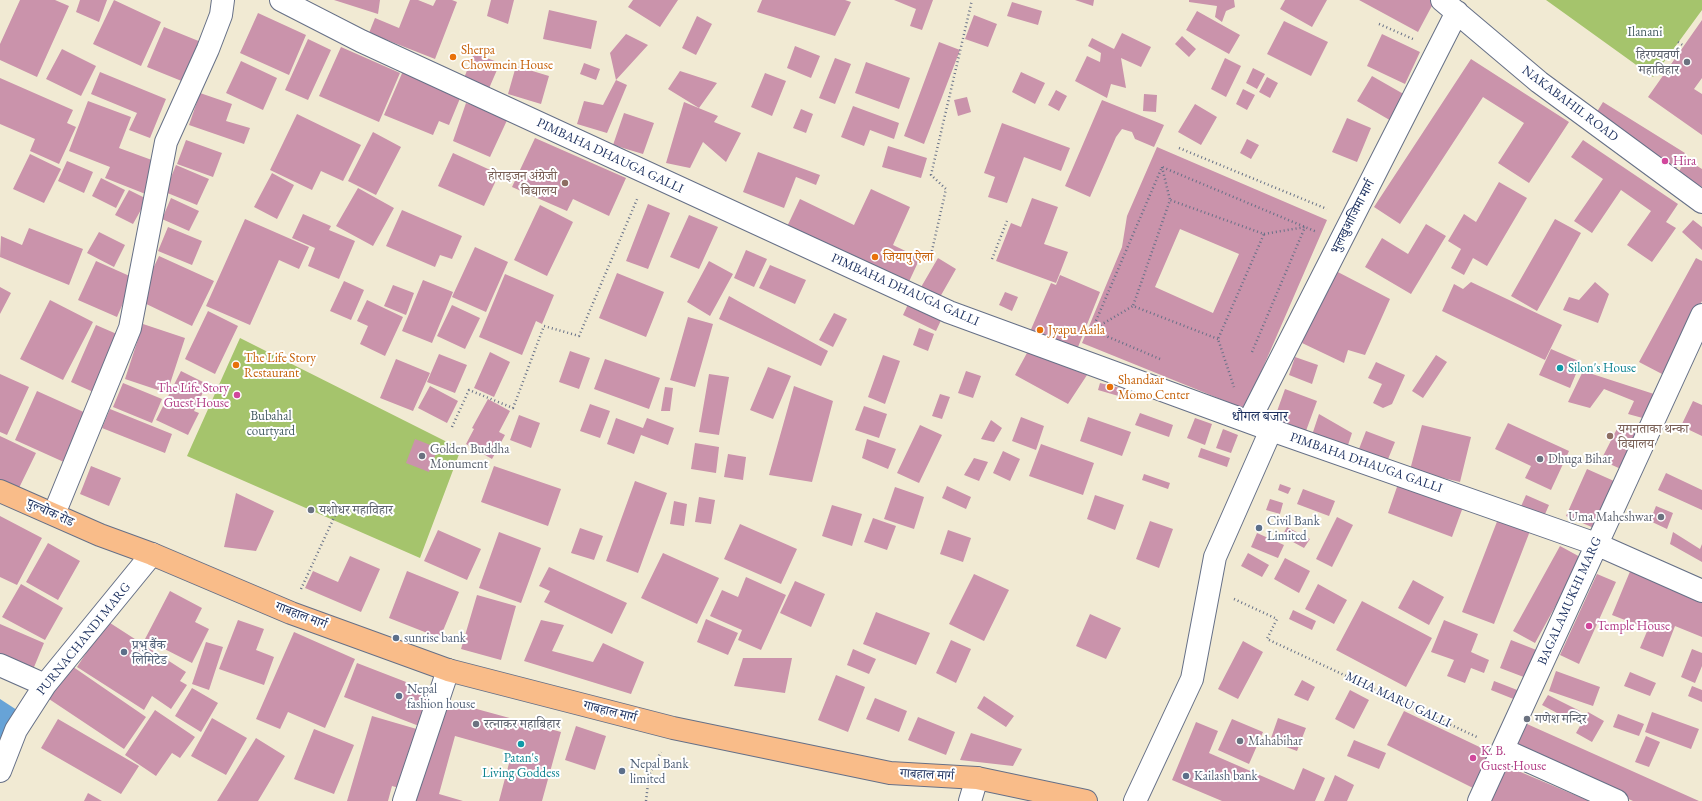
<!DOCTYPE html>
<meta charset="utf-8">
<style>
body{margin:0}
canvas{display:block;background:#f1ead3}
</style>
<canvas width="1702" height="801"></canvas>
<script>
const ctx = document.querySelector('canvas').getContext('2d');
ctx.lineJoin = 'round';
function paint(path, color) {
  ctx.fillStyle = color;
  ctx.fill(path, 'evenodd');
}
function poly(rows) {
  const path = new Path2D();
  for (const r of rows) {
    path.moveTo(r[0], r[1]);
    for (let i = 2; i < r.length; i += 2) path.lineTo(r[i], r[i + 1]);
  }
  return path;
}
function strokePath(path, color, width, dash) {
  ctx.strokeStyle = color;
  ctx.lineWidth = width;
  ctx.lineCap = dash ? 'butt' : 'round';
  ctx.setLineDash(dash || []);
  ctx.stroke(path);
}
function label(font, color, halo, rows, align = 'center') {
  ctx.font = font + ' "EB Garamond","Noto Serif Devanagari",serif';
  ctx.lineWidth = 4;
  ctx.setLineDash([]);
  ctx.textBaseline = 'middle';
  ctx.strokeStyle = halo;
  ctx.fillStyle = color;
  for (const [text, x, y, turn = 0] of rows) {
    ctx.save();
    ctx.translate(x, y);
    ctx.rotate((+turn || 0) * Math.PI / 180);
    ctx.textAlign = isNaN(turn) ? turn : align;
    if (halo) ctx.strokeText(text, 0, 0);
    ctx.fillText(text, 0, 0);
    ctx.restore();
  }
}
const green = poly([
 [1546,0,1702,0,1702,10,1653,77],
 [240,338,461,449,420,558,187,456]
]);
const water = poly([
 [0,699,23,714,0,764]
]);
const building = poly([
 [20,0,55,0,69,6,37,77,0,60,0,44],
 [80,0,107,0,99,22,76,12],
 [114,0,161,22,141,66,93,44],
 [334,0,380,0,378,14],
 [410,0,418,0,433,6,436,0,452,0,457,2,435,59,369,33,375,18,399,28],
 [491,0,514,0,508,24,487,16],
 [633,0,678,0,660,27,628,7],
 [762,0,845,0,851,2,835,36,757,12],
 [894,0,933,0,922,30,910,26,916,9],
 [1075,0,1094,0,1093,6],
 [1189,0,1234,0,1235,7,1226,11,1222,22,1215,17,1217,6,1189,2],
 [1285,0,1327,0,1312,27,1280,9],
 [1359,0,1435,0,1418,32],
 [1012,2,1042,11,1038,25,1007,16],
 [549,10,597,21,591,49,543,39],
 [1197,11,1240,35,1229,54,1186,30],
 [258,13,306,35,289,75,240,53],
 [974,15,997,24,988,47,965,39],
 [697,16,712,24,696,55,682,48],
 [1702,20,1702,78,1694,89,1702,94,1702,135,1648,97],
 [1284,21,1328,42,1311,76,1267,54],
 [164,27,206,44,189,84,147,67],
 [1122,33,1151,47,1141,67,1121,58,1126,88,1111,84,1107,98,1075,81,1087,56,1100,62,1101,53,1088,46,1092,38,1114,49],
 [626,34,648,45,616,80,627,85,607,133,577,124,584,101,603,105,616,80,610,53],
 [1382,34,1420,52,1405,84,1367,66],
 [1182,36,1196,49,1189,57,1175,44],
 [308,39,331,50,308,100,285,90],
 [939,42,960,50,924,144,904,136],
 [795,46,820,56,811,78,787,68],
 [341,47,400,73,379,122,319,96],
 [62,49,96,66,81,96,46,79],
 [474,53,500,63,487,93,462,83],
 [835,58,851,64,835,104,819,98],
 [1225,58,1241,66,1226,97,1211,89],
 [1471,59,1569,122,1529,183,1498,163,1524,123,1483,97,1400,224,1374,207],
 [241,61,277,78,263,110,226,93],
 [866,62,910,78,899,109,855,93],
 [584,63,600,69,596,80,580,74],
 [516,66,549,76,541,104,508,94],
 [1253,68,1265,74,1257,89,1246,83],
 [403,71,461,96,449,125,439,121,433,135,384,115],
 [680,71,717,83,699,108,668,89],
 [100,72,166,99,150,138,129,130,137,113,91,94],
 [1021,72,1045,83,1035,104,1012,92],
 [765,73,786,81,772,116,751,107],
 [1372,76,1407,96,1393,122,1357,101],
 [1267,77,1278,83,1270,98,1259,92],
 [0,78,73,110,67,123,76,127,59,164,30,151,35,139,0,124],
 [1243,89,1255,95,1247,110,1236,104],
 [1056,90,1067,96,1059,111,1048,105],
 [200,93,232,104,226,121,250,128,244,144,189,125],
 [1144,94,1157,95,1156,112,1143,111],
 [967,97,971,112,958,116,954,100],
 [1102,100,1164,125,1154,147,1135,139,1132,132,1122,129,1116,137,1090,197,1065,186],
 [88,101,131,117,119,148,160,163,148,195,105,178,110,167,69,151],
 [684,102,718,116,714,122,741,133,726,162,703,142,690,168,666,163],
 [1603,102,1685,153,1676,169,1595,115],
 [466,103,509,116,490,157,453,141],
 [1195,104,1217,117,1201,145,1178,132],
 [853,106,899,123,894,139,870,130,864,146,841,137],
 [801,109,813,114,806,133,793,128],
 [624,113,654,123,643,154,613,145],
 [297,114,361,145,343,181,321,171,312,190,270,170],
 [1347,118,1371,128,1357,162,1332,152],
 [1002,123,1070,148,1061,171,1024,157,1007,203,988,197,995,177,984,173],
 [373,132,401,147,376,195,348,181],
 [535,138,626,178,609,216,573,199,567,211,512,187],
 [1247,139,1259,145,1251,159,1240,153],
 [186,140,222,153,213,177,177,164],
 [1583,140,1678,204,1666,222,1676,228,1652,262,1627,245,1651,211,1621,190,1592,233,1574,221,1603,179,1571,157],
 [888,146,927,158,921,178,882,167],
 [1157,147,1327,220,1245,409,1082,343,1122,247,1127,216],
 [1180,229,1239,254,1213,313,1155,287],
 [758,152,820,175,816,185,796,177,784,208,743,192],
 [453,153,499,174,484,206,438,186],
 [30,154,61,169,44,203,13,189],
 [1686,159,1702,169,1702,187,1678,173],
 [67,161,93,172,84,193,58,181],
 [176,165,209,179,197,205,165,192],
 [272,173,294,185,277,219,254,207],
 [101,178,125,190,116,208,92,196],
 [1499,182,1527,198,1487,266,1473,258,1464,275,1451,268,1461,249,1448,241,1464,214,1476,222],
 [358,188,394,208,373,246,336,226],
 [871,189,910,207,893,245,920,258,906,288,785,231,800,199,854,225],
 [129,190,147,199,133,224,115,215],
 [171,198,199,211,189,231,162,219],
 [1032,198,1058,207,1044,244,1068,252,1056,283,996,261,1011,223,1021,227],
 [648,204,670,213,648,269,626,261],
 [540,205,573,222,547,276,514,260],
 [402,210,462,236,452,259,440,255,435,267,386,246],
 [303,214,331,226,329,230,355,241,339,279,308,266,315,248,292,238],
 [689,215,718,227,699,269,670,257],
 [245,219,309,247,299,269,279,260,250,325,206,306],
 [1555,219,1581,233,1537,311,1511,296],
 [1693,220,1702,227,1702,250,1682,232],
 [1426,224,1446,236,1411,294,1365,267,1382,238,1408,254],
 [168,227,202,241,192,265,158,251],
 [29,228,83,249,69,285,0,257,1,236,22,245],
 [99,232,125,245,114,267,87,253],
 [475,247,508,262,486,312,452,297],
 [746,250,767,259,754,287,734,278],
 [159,256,214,281,192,326,138,300],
 [938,258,956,269,936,304,917,294],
 [1696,258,1702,261,1702,301,1662,374,1639,362],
 [96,261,134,278,117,317,78,300],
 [709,261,733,274,710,316,687,302],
 [770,265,806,280,795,304,759,288],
 [1332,269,1390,299,1365,355,1348,350,1344,363,1302,343],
 [617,273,664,292,646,337,599,318],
 [505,274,554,295,542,324,536,321,522,355,479,337],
 [1060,275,1100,292,1076,352,1029,334,1051,283,1056,285],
 [423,280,453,292,432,343,402,331],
 [344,281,364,290,351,320,330,311],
 [1471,282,1562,325,1545,360,1442,311,1454,284,1463,289],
 [1595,282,1609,294,1598,323,1563,310,1569,297,1579,300],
 [393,285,414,293,406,315,384,306],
 [0,287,11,293,0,314],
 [1005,292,1018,297,1012,311,999,305],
 [729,296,828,351,821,366,719,319],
 [50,300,93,322,63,380,20,359],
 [367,300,403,317,385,356,360,344,368,326,357,321],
 [910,300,943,316,936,331,903,315],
 [452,305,480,318,465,349,437,336],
 [208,311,238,326,215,374,185,359],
 [834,313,847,319,833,347,819,340],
 [688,317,713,324,695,387,670,380],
 [143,324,185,338,167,393,125,379],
 [96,325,126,338,100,395,71,382],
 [919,328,934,334,928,351,913,345],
 [1551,349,1581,362,1570,388,1539,375],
 [570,351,590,358,579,389,559,382],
 [1028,351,1087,375,1068,404,1015,375],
 [490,352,510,362,494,397,474,388],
 [439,354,467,365,455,393,427,382],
 [883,355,900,361,885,404,868,397],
 [1436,355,1447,362,1423,398,1412,391],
 [1295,357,1318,365,1312,384,1289,375],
 [396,359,430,373,413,411,380,398],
 [605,359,660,378,649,409,594,389],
 [1376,362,1405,375,1392,404,1383,408,1373,403,1382,384,1368,378],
 [768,367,791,376,773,419,750,410],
 [181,371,207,384,194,411,199,413,188,435,156,420],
 [966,371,981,376,973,398,958,393],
 [1583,371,1657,395,1650,420,1628,414,1634,401,1604,389,1590,408,1568,402],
 [0,374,29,387,7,435,0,432],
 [709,374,729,377,719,435,699,432],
 [123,383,162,399,152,423,113,407],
 [1100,383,1124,389,1122,397,1098,390],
 [430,386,458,401,447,423,418,408],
 [794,386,833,401,812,482,769,475],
 [665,387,673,388,670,411,661,411],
 [1285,389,1317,401,1303,439,1271,428],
 [37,391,88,414,66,463,15,440],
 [940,394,950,397,942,419,932,416],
 [488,399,510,411,499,432,505,435,492,459,466,444,474,429,472,428],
 [1693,401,1702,405,1702,436,1681,426],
 [590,404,610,411,600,438,580,431],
 [864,406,887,414,879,438,855,430],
 [110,409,172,434,165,453,102,428],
 [1140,413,1173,425,1169,437,1135,425],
 [1319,414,1352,433,1345,454,1311,438],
 [519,415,540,423,531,448,510,440],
 [1021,417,1044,426,1036,450,1012,441],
 [1088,417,1131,432,1122,456,1080,441],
 [616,418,643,428,647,418,674,428,668,445,641,435,634,454,607,444],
 [1195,418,1212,424,1205,445,1187,438],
 [991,420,1002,428,994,442,981,439],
 [1508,423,1569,451,1551,490,1525,478,1531,466,1495,449],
 [1620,423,1641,433,1623,470,1601,460],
 [920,425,942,435,919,483,897,473],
 [1422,425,1471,437,1460,482,1410,470],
 [1223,429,1238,435,1231,453,1216,448],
 [1366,431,1395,442,1386,464,1357,454],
 [0,436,36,453,18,490,0,482],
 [415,439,438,448,429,472,406,463],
 [867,439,896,449,888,469,862,458],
 [695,443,719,447,716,473,691,469],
 [1041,444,1094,463,1083,495,1029,476],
 [1201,448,1230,458,1227,467,1198,457],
 [1003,451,1020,459,1010,481,993,473],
 [728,454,746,457,743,480,724,477],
 [974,458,988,462,979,481,964,475],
 [91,466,121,478,109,506,80,494],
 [494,466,561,489,548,526,481,502],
 [1587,469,1614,481,1594,528,1566,516],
 [1666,473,1702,490,1702,510,1658,490],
 [1144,474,1170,483,1168,489,1142,480],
 [635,481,667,493,638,573,606,561],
 [1280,484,1291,488,1288,494,1278,490],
 [1398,484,1463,507,1452,537,1388,513],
 [947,486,971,497,966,509,942,498],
 [895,487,924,497,914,529,884,519],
 [1303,489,1335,501,1329,516,1297,504],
 [236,493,274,511,256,551,224,547],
 [1095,495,1124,505,1115,530,1087,519],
 [1526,495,1549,505,1542,521,1519,511],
 [699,497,715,500,711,524,695,522],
 [1270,499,1283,503,1280,514,1266,510],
 [674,501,687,504,684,526,670,524],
 [832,505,862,514,852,546,822,536],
 [1656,506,1673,513,1667,529,1650,521],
 [0,516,42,538,17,585,0,577],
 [1337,517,1353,525,1332,567,1316,559],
 [873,518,896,526,887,550,864,542],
 [1498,519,1530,531,1494,624,1462,612],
 [1150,521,1173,529,1159,568,1136,559],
 [740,524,797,549,781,584,724,559],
 [1287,527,1310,539,1304,548,1282,536],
 [580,528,603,536,594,560,571,553],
 [438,530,481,549,467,580,424,561],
 [948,530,971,538,963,562,940,554],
 [499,532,541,548,521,603,479,588],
 [1673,532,1700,549,1702,544,1702,562,1670,544],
 [1257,533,1284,545,1278,558,1251,547],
 [48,543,80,561,58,600,26,582],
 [1560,546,1582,558,1535,643,1513,631],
 [663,553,719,578,697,624,641,598],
 [1248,553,1269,565,1262,577,1241,566],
 [350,556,380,569,361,612,305,588,313,571,338,582],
 [1285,558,1310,571,1299,593,1274,579],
 [549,567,627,603,612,634,544,602,550,591,539,586],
 [1631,569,1702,598,1702,637,1675,626,1663,657,1640,648,1648,629,1612,615],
 [407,571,459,592,440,638,389,618],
 [974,574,1009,590,984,641,949,624],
 [1597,574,1616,582,1579,664,1560,655],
 [746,577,786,595,761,650,738,640,742,630,710,616,722,590,738,597],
 [1413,580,1444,597,1429,625,1398,608],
 [795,581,825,594,811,627,780,613],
 [21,584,63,608,45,640,2,617],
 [1318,584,1347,600,1334,624,1305,609],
 [170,591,202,608,195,622,209,629,192,663,145,639],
 [477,595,516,606,501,660,461,649],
 [1362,601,1432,638,1406,687,1336,650],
 [1293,610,1316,621,1312,630,1289,619],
 [876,612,930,633,916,665,863,644],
 [1090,614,1121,628,1106,659,1076,646],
 [706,619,738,633,728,655,697,642],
 [238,620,264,629,256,650,274,657,264,685,219,669],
 [541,620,564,625,552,651,593,662,603,643,644,662,631,694,524,661],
 [1444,620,1478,634,1471,652,1489,660,1484,673,1471,668,1465,683,1447,676,1454,660,1431,652],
 [107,621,186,672,180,681,187,685,171,709,152,696,144,710,77,667],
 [0,624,44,643,32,672,0,658],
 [294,632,355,659,325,728,288,712,280,729,256,719],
 [951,640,971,649,956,683,936,673],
 [1511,640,1539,651,1529,679,1500,668],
 [1243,641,1263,652,1238,699,1218,689],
 [206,642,223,647,209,690,192,684],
 [853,649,876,659,869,674,847,665],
 [1692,649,1702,653,1702,666,1695,683,1681,677],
 [743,658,792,658,785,693,734,686],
 [66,662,146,717,124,749,43,695],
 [357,663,432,692,419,726,344,697],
 [1556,671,1600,687,1593,706,1549,691],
 [1630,672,1656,683,1650,696,1624,686],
 [836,675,865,687,848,732,818,720],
 [1302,680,1315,687,1308,701,1294,695],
 [1494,681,1525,693,1521,702,1491,690],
 [1692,686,1702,690,1702,702,1688,696],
 [192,688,218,703,201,732,175,716],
 [1350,690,1369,700,1354,729,1335,719],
 [1548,695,1580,711,1574,722,1542,705],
 [984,696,1014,716,1006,727,977,708],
 [875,698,907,711,899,732,866,719],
 [440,699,561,732,542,801,499,801,512,752,455,736,439,794,463,801,412,801],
 [155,710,195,737,180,758,172,753,156,776,125,755],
 [1404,711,1490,752,1473,788,1387,745],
 [1588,712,1604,721,1592,742,1576,733],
 [1652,712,1699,729,1691,749,1645,732],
 [1618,714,1644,724,1639,736,1613,727],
 [372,716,420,730,403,789,392,786,388,801,347,801],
 [918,717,955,732,946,755,908,740],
 [212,718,247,738,226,775,191,756],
 [1278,718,1306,728,1297,751,1270,741],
 [58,719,139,766,121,794,41,748],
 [1232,719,1263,732,1249,764,1218,750],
 [1196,722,1218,731,1209,753,1294,790,1303,768,1325,778,1315,801,1222,801,1172,780],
 [1527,724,1699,801,1633,801,1516,748],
 [576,726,606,736,595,770,565,760],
 [314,729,354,745,334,794,294,779],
 [971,733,1022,749,1013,766,960,760],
 [1646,736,1660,742,1649,767,1635,762],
 [256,738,285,756,258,801,217,801],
 [1354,740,1386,753,1379,769,1347,756],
 [1504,765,1589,801,1489,801],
 [1335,775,1354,785,1347,801,1324,801],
 [88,793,102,801,84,801]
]);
const path = poly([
 [1379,24,1413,39],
 [1678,42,1684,46],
 [1179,148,1327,209],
 [1162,167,1170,200],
 [1264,234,1305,227],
 [931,255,946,189,931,175,972,0],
 [992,259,1007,221],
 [1090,336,1092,330,1133,306],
 [1218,339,1133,306,1170,200,1264,234,1218,339,1234,387],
 [1252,352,1305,227],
 [1160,359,1092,330,1162,167,1317,232],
 [452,427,469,390,513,408,544,326,579,336,638,197],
 [301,589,337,511],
 [1234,599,1277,619,1267,639,1479,738],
 [646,801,649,775,661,752]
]);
const minor = poly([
 [281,0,361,41,949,312,1271,430,1596,544,1702,591],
 [1442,0,1539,82,1702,202],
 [1249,421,1457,12],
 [54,514,130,328,166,142,208,49,221,15,223,0],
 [0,665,45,685],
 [1504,750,1617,801],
 [0,771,16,730,45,685,152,554],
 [404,801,448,670],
 [970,801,977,778],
 [1135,801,1192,679,1215,557,1271,430],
 [1479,801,1702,315]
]);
const major = poly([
 [0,491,100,535,152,554,291,613,448,670,673,728,890,773,977,778,1086,801]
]);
const markers = [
 [453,57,4,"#e8710a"],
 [1687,62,4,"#6b7280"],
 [1665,161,4,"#d1479c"],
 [565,183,4,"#8d6e63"],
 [875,257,4,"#e8710a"],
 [1040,330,4,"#e8710a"],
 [236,365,4,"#e8710a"],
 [1560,368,4,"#0f9aa8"],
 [1110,387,4,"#e8710a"],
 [237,395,4,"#d1479c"],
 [1610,436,4,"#8d6e63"],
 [422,456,4,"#6b7280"],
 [1540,459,4,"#6b7280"],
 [311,510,4,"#6b7280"],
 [1661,517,4,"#6b7280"],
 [1259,528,4,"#5c6f8a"],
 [1589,626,4,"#d1479c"],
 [396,638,4,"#5c6f8a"],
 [124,652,4,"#5c6f8a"],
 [399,696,4,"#5c6f8a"],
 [1527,719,4,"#6b7280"],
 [476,724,4,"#6b7280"],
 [1240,741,4,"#6b7280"],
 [521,744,4,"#0f9aa8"],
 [1473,758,4,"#d1479c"],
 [622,771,4,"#5c6f8a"],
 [1186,776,4,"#5c6f8a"]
];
const parkNames = [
 ["Ilanani",1645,32],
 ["Bubahal",271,416],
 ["courtyard",271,431]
];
const foodNames = [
 ["Sherpa",461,50],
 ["Chowmein House",461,65],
 ["जियापु ऐला",883,257],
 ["Jyapu Aaila",1048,330],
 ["The Life Story",244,358],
 ["Restaurant",244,373],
 ["Shandaar",1118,380],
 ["Momo Center",1118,395]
];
const worshipNames = [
 ["हिरण्यवर्ण",1679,55,"right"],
 ["महाविहार",1679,70,"right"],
 ["Golden Buddha",430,449],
 ["Monument",430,464],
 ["Dhuga Bihar",1548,459],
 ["यशोधर महाविहार",319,510],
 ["Uma Maheshwar",1653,517,"right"],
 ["गणेश मन्दिर",1535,719],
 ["रत्नाकर महाबिहार",484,724],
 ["Mahabihar",1248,741]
];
const streetNames = [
 ["NAKABAHIL ROAD",1570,104,37],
 ["PIMBAHA DHAUGA GALLI",610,156,25],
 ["भुलखुआजिमा मार्ग",1353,217,-63],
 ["PIMBAHA DHAUGA GALLI",905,290,24],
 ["PIMBAHA DHAUGA GALLI",1366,463,19],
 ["पुल्चोक रोड",50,513,24],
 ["BAGALAMUKHI MARG",1570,601,-66],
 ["गाबहाल मार्ग",301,616,21],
 ["PURNACHANDI MARG",84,639,-51],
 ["MHA MARU GALLI",1398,700,25],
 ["गाबहाल मार्ग",610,712,14],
 ["गाबहाल मार्ग",927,775,3]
];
const hotelNames = [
 ["Hira",1673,161],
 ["The Life Story",229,388,"right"],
 ["Guest House",229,403,"right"],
 ["Temple House",1597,626],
 ["K. B.",1481,751],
 ["Guest House",1481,766]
];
const educationNames = [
 ["होराइजन अंग्रेजी",557,176],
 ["बिद्यालय",557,191],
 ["यमनताका थन्का",1618,429,"left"],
 ["विद्यालय",1618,444,"left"]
];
const cultureNames = [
 ["Silon's House",1568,368],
 ["Patan's",521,758,"center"],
 ["Living Goddess",521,773,"center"]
];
const serviceNames = [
 ["Civil Bank",1267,521],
 ["Limited",1267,536],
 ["sunrise bank",404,638],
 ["प्रभु बैंक",132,645],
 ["लिमिटेड",132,660],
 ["Nepal",407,689],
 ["fashion house",407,704],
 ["Nepal Bank",630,764],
 ["limited",630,779],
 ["Kailash bank",1194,776]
];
const neighbourhoodNames = [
 ["धौगल बजार",1260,417]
];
paint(green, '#a5c46c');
paint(water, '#67a3d7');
paint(building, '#ca93ab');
strokePath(minor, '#667087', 24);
strokePath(major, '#667087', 24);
strokePath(path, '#667087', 2.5, [1, 3]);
strokePath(minor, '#fff', 22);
strokePath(major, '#f9bc89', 22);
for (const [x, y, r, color] of markers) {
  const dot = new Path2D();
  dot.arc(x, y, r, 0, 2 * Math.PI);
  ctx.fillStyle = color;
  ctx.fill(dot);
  strokePath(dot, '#fff', 1.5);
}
label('13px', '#445c62', '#fff', parkNames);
label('13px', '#c56008', '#fff', foodNames, 'left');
label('13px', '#5b616d', '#fff', worshipNames, 'left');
label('13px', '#1b2f5e', '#fff', streetNames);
label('13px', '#b23c85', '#fff', hotelNames, 'left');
label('13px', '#785e54', '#fff', educationNames, 'right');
label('13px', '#0d838f', '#fff', cultureNames, 'left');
label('13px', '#4e5e75', '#fff', serviceNames, 'left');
label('14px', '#1b2f5e', '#fff', neighbourhoodNames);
</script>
